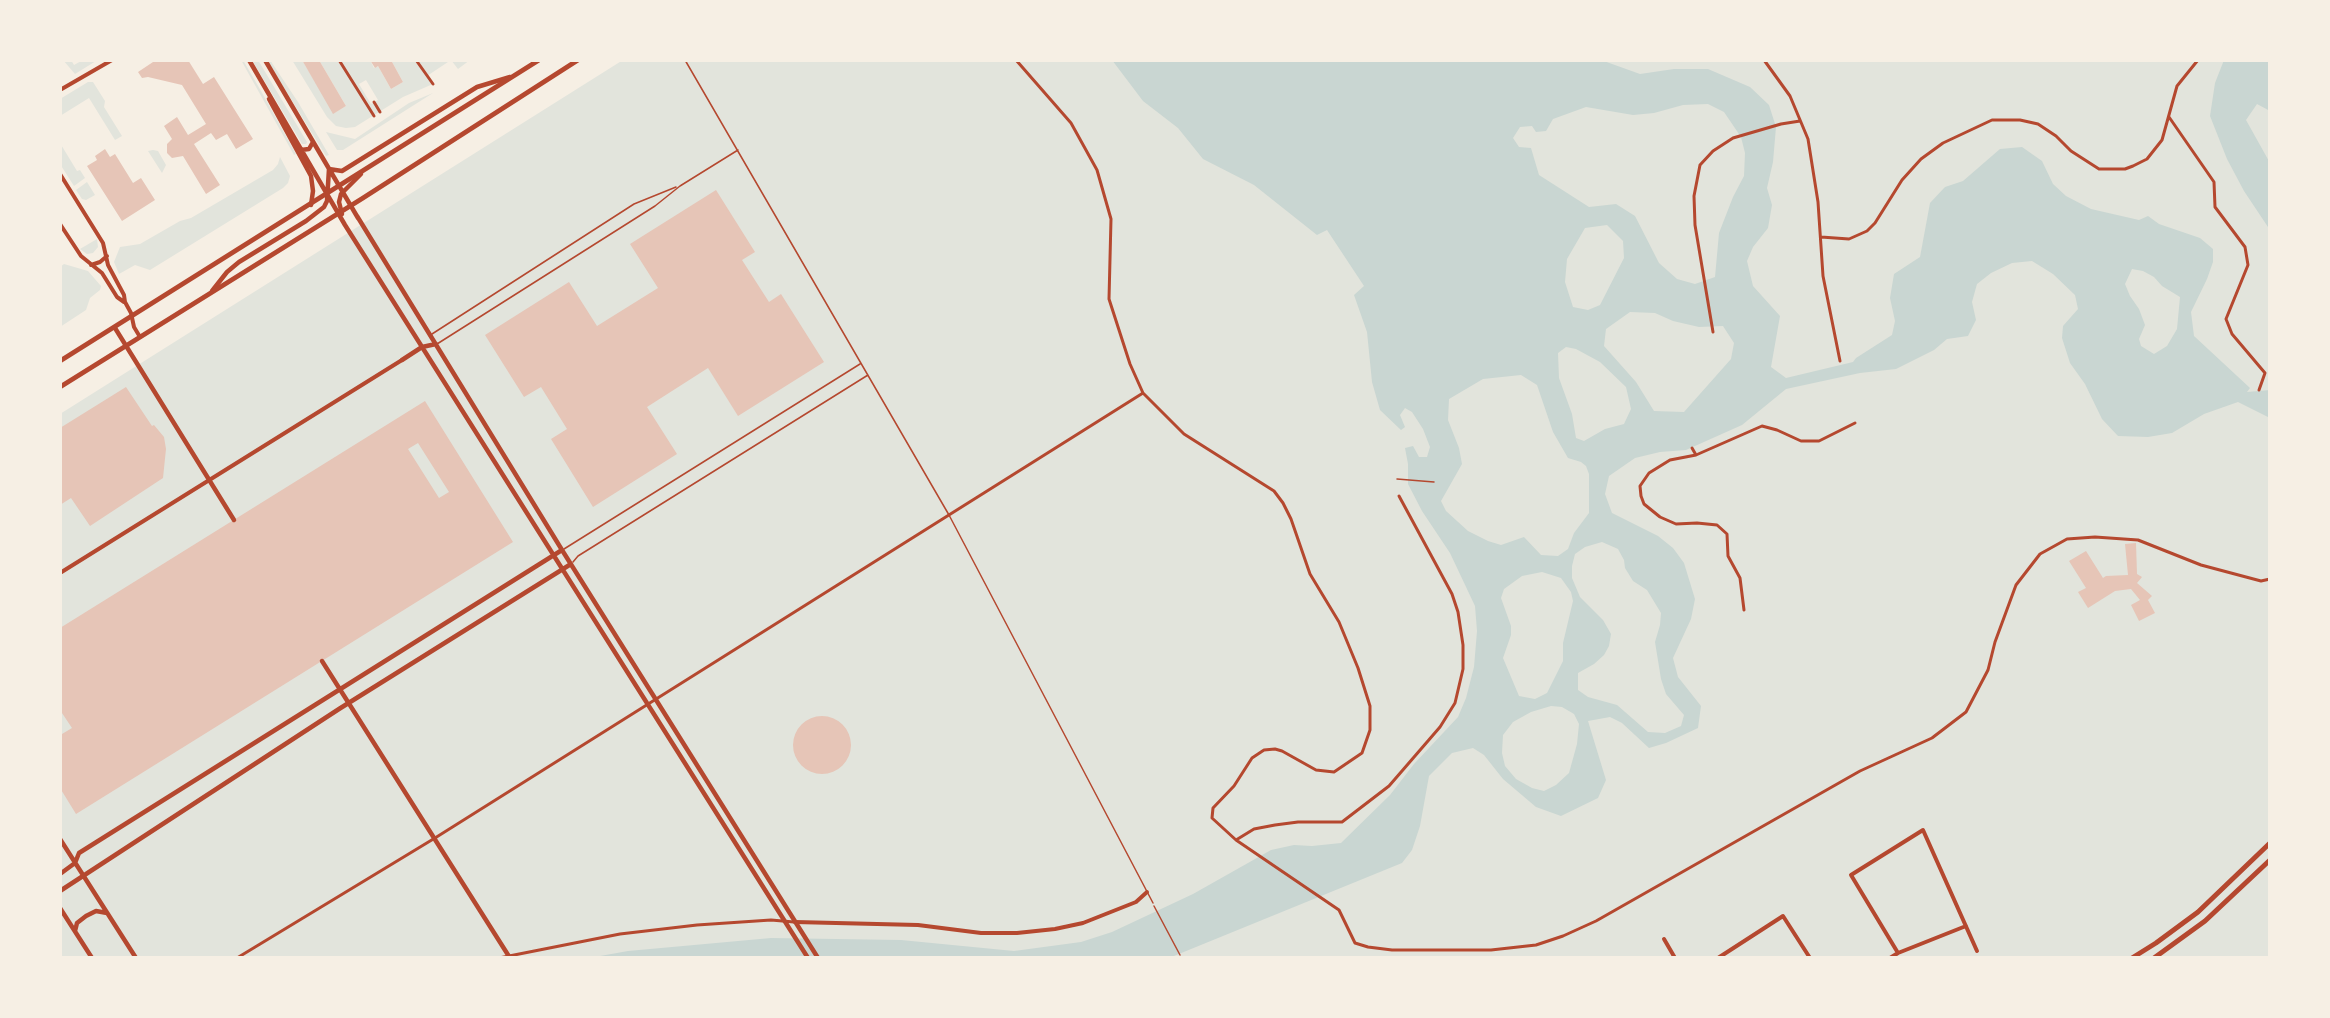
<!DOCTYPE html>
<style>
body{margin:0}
#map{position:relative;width:2330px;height:1018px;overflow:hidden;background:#f6efe4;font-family:Manrope,sans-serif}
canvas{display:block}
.frame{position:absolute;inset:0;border:62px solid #f6efe4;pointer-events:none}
</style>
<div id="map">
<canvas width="2330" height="1018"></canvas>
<div class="frame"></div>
</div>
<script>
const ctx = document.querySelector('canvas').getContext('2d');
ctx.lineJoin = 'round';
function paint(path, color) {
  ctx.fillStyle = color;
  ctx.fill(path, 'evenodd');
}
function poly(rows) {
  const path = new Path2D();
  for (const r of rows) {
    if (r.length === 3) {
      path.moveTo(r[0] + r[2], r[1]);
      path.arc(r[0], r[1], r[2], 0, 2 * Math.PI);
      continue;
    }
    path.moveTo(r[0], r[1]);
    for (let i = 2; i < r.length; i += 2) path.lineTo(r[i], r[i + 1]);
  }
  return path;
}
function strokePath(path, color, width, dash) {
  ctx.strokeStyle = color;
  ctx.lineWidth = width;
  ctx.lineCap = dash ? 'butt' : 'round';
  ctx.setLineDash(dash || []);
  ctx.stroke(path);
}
const green = poly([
 [63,60,71,60,74,65,83,60,96,61,75,74],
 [241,60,243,60,261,91,296,154,294,155],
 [252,60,258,60,307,142,306,144,302,144],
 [267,60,270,60,298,102,329,155,326,156],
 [292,60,302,60,334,113,346,106,319,60,370,60,374,68,378,66,391,89,403,82,391,60,387,60,470,60,458,69,451,60,427,76,433,84,403,97,355,127,346,128,336,126,327,117],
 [366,80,378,100,371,104,359,84],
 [623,60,2270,60,2270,958,60,958,60,414],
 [88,82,93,82,105,101,104,107,122,136,115,140,89,98,60,116,60,99],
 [433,93,343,150,337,150,326,132,355,139,409,103],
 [60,143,77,171,80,170,85,178,74,186,60,164],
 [153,150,158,151,166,165,162,173,148,151],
 [280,157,290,176,288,183,283,188,150,270,135,265,119,274,114,262,120,247,140,244,180,221,191,218,273,170,278,164],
 [87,182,95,195,86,200,82,199,76,190],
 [97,239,98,247,93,253,87,254,80,249],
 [64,264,88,271,101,286,100,290,90,298,86,310,60,327,60,267]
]);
const water = poly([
 [1112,60,1601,60,1640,74,1674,69,1708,69,1750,87,1769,105,1776,127,1773,162,1767,188,1772,205,1768,228,1753,247,1747,261,1753,286,1780,316,1771,367,1786,378,1853,362,1856,358,1892,335,1895,321,1890,298,1894,274,1920,257,1930,203,1945,187,1963,181,2000,149,2022,147,2042,161,2053,184,2066,196,2091,209,2139,220,2148,216,2159,224,2200,238,2213,249,2213,262,2207,279,2191,312,2194,336,2250,388,2247,392,2270,390,2270,418,2238,402,2204,414,2172,433,2148,437,2118,436,2102,419,2085,384,2070,363,2062,338,2063,326,2078,309,2075,295,2053,274,2032,261,2012,263,1991,273,1977,284,1972,302,1976,320,1968,336,1947,339,1934,350,1896,369,1860,373,1786,389,1742,425,1686,450,1660,452,1635,458,1609,476,1605,494,1612,513,1658,536,1673,548,1684,563,1695,599,1691,619,1673,658,1678,677,1701,706,1698,728,1666,743,1649,748,1622,723,1610,717,1588,721,1606,780,1598,798,1561,816,1536,807,1503,779,1484,755,1473,748,1452,753,1429,776,1420,826,1412,850,1402,863,1169,958,589,958,628,951,771,938,901,940,1014,951,1081,942,1112,932,1193,894,1271,850,1294,845,1312,846,1341,843,1390,795,1414,764,1458,717,1466,698,1474,667,1477,631,1475,606,1450,553,1422,511,1408,484,1408,464,1405,448,1413,446,1419,457,1427,457,1430,447,1423,429,1412,412,1405,408,1400,415,1405,427,1401,430,1380,410,1372,382,1367,332,1354,295,1364,286,1327,230,1317,235,1254,185,1203,159,1178,128,1143,101],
 [1708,104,1724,112,1741,137,1745,153,1744,176,1733,197,1719,233,1715,277,1695,284,1677,279,1659,263,1635,216,1616,204,1589,207,1539,175,1531,148,1519,147,1513,138,1520,127,1532,126,1536,132,1546,131,1553,119,1586,107,1633,115,1654,113,1683,105],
 [1607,225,1623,241,1624,258,1600,305,1588,310,1573,307,1565,282,1567,259,1585,228],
 [2132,269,2143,271,2154,277,2162,286,2180,297,2177,329,2167,346,2154,354,2141,346,2139,339,2145,325,2139,309,2130,296,2125,284],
 [1630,312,1655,313,1673,321,1699,327,1723,326,1734,343,1731,359,1684,412,1654,411,1636,382,1604,346,1606,329],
 [1566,347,1576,349,1600,362,1626,387,1631,409,1624,424,1605,429,1584,441,1576,438,1572,414,1559,378,1558,353],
 [1521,375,1537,385,1553,432,1568,458,1581,462,1586,466,1589,474,1589,513,1574,533,1568,549,1558,556,1541,555,1524,537,1501,545,1488,541,1468,531,1446,511,1441,501,1462,464,1459,448,1448,420,1449,399,1483,379],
 [1602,542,1618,549,1624,560,1625,568,1633,581,1647,590,1661,613,1660,625,1655,642,1661,679,1666,694,1684,715,1681,726,1665,733,1648,732,1617,705,1588,697,1578,690,1578,673,1594,664,1604,655,1609,646,1611,634,1603,620,1580,597,1572,578,1572,566,1575,554,1585,547],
 [1542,572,1561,578,1571,592,1573,601,1563,643,1563,661,1547,693,1535,699,1519,696,1503,658,1511,635,1511,626,1501,598,1504,589,1522,576],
 [1551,706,1562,707,1574,714,1579,724,1577,744,1569,773,1556,785,1544,791,1532,788,1516,779,1505,766,1502,753,1503,735,1513,722,1531,712],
 [2224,60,2270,60,2270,111,2257,104,2246,120,2270,163,2270,230,2244,191,2227,159,2210,116,2215,83]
]);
const building = poly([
 [156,60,188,60,203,84,214,77,253,139,236,149,227,134,216,140,211,133,194,144,220,185,206,194,183,156,172,158,167,153,167,144,172,139,164,126,177,117,188,135,206,124,182,85,148,77,142,78,138,72],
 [302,60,319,60,346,106,333,114],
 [370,60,391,60,403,82,391,89,378,66,375,68],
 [105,149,110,157,115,154,133,183,141,178,155,200,122,221,87,166,97,160,95,156],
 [716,190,755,252,742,260,769,302,781,294,824,362,738,416,708,368,647,407,677,454,593,507,551,439,567,429,541,387,524,397,485,335,569,282,597,326,658,288,630,244],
 [126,387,152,426,154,425,164,437,166,449,163,478,90,526,71,498,60,505,60,428],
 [425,401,513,542,76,814,60,788,60,731,62,734,72,728,60,710,60,628],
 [418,443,449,492,439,498,408,449],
 [2136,543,2137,574,2142,577,2137,583,2152,596,2148,600,2155,613,2139,621,2131,605,2140,600,2131,589,2115,591,2088,608,2078,592,2086,588,2069,561,2086,551,2103,578,2106,576,2128,575,2125,544],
 [822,745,29]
]);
const path = poly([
 [1397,479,1434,482]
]);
const service = poly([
 [685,60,949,515,1153,903],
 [432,334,634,204,676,187],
 [437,344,655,206,680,186,738,150],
 [564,549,860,364],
 [573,562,578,556,868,375],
 [1154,906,1180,955]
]);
const pedestrian = poly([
 [339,60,374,116],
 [416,60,433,84],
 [1016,60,1071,123,1097,170,1111,219,1109,299,1130,364,1143,393,1184,434,1274,491,1283,503,1291,519,1310,574,1339,622,1358,668,1370,706,1370,730,1362,753,1334,772,1316,770,1282,751,1275,749,1264,750,1252,758,1234,786,1213,808,1212,818,1236,840,1339,910,1355,943,1368,947,1392,950,1491,950,1536,945,1563,936,1596,921,1860,771,1932,738,1966,712,1988,670,1995,642,2016,585,2040,554,2067,539,2095,537,2138,540,2201,565,2261,581,2270,579],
 [1764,60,1790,96,1808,139,1818,202,1823,276,1840,361],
 [374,102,380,112],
 [2169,117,2214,182,2215,207,2245,247,2248,265,2226,319,2232,334,2265,373,2259,390],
 [1821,237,1849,239,1867,231,1875,223,1902,180,1921,159,1943,143,1992,120,2020,120,2038,124,2056,136,2071,151,2099,169,2125,169,2133,166,2147,159,2162,140,2177,86,2198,60],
 [1713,332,1695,225,1694,196,1700,165,1713,151,1733,138,1781,124,1800,121],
 [1692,448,1696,455],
 [1744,610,1740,578,1728,556,1727,534,1717,525,1697,523,1676,524,1660,517,1644,504,1641,496,1640,486,1649,473,1670,460,1696,455,1762,426,1777,430,1801,441,1819,441,1855,423],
 [1236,840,1254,829,1275,825,1298,822,1342,822,1389,786,1440,727,1455,703,1463,669,1463,645,1458,612,1452,594,1399,496],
 [237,958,435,838,1143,393],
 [499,958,620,934,697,925,771,920,794,922]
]);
const minor = poly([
 [60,90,112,60],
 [60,174,103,243,108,265,124,295,125,302,131,313,134,327,140,337],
 [60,224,81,256,102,273,117,297,124,302],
 [91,265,100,262,107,256],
 [60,573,402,360],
 [795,922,918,925,981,933,1017,933,1055,929,1083,923,1136,902,1147,892],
 [1664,939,1675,958],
 [1898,953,1966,926],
 [1718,958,1783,916,1810,958],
 [1890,958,1898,953,1851,875,1923,830,1977,951]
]);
const tertiary = poly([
 [249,60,345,225,808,958],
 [265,60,358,218,357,216,562,550,818,958],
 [269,99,311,176,313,191,311,205],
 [301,150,309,149,313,142],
 [342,214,339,202,341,194,361,174],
 [212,291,227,272,239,262,306,221,324,207,327,201,329,169,342,171,477,87,510,77],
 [115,328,234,520],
 [402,360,422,347,436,344],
 [322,661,510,958],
 [60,839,136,958],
 [60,874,75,863,79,853,562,550],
 [60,891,339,709,571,564],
 [60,908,92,958],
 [75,931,77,923,86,916,96,911,107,913]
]);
const secondary = poly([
 [60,361,539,60],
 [60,387,363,198,578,60],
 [2132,958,2156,943,2198,912,2270,843],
 [2154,958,2205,921,2270,860]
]);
paint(green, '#e2e4dc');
paint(water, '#c9d6d2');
paint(building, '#e6c5b7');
strokePath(path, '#b5482f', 1.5);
strokePath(service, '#b5482f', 1.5);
strokePath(pedestrian, '#b5482f', 3);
strokePath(minor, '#b5482f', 4);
strokePath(tertiary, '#b5482f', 4.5);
strokePath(secondary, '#b5482f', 5);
</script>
